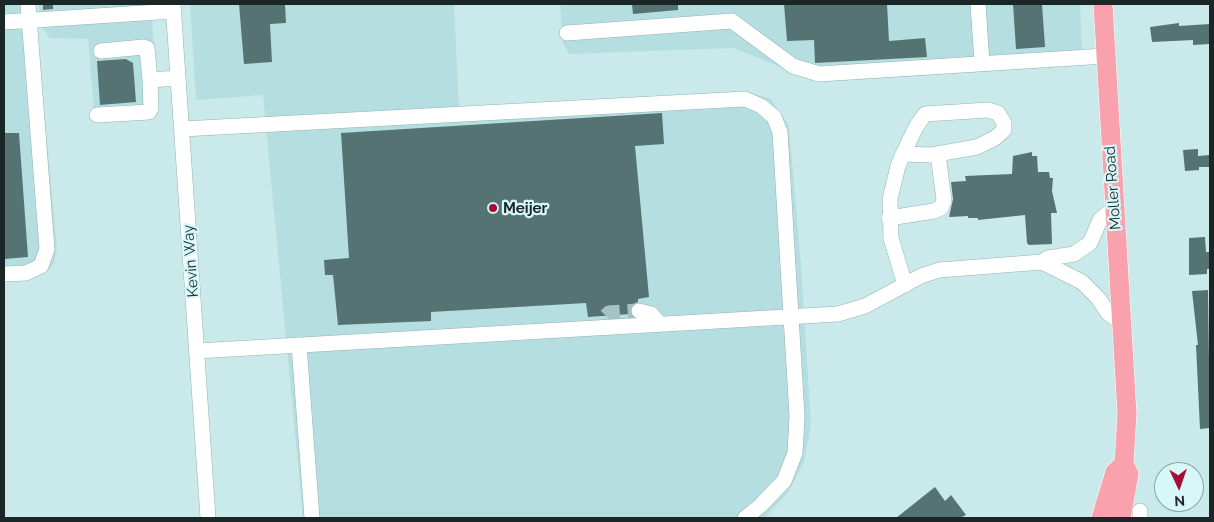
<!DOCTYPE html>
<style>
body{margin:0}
#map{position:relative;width:1214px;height:522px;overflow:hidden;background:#cae9eb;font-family:Raleway,sans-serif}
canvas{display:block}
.frame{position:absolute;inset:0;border:5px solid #1b2727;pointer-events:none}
.north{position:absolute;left:1154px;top:462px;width:50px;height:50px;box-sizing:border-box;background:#d7f7f8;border:1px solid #8ca4a4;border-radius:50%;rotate:177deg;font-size:14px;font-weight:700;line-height:20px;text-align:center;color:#1b2727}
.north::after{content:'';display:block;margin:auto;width:18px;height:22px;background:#a70e37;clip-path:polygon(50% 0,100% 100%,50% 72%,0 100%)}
</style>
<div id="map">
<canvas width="1214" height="522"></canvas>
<div class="frame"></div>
<div class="north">N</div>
</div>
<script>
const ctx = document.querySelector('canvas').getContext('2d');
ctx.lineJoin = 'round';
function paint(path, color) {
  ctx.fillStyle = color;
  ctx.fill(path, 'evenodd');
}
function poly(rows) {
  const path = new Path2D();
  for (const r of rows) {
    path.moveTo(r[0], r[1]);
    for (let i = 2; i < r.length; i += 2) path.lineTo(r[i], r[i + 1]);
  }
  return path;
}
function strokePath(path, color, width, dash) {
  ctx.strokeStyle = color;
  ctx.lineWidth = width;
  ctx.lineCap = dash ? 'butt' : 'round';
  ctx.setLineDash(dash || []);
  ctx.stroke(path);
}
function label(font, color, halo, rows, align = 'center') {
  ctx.font = font + ' Raleway,sans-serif';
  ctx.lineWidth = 4.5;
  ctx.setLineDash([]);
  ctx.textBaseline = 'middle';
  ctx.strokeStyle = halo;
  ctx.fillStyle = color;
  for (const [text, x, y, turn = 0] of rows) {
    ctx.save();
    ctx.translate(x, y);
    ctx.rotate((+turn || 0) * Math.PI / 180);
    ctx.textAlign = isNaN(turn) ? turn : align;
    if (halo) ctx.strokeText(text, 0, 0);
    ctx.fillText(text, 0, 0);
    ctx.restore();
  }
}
const built = poly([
 [4,4,34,4,57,248,54,264,45,273,4,276],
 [39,4,151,4,158,111,95,120,88,39,50,38,40,24],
 [190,4,454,4,459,110,745,91,771,99,789,126,801,265,811,424,804,462,789,491,765,518,303,518,263,95,196,100],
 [560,4,1080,4,1082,54,1078,66,836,81,807,78,734,48,569,54,563,43]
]);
const building = poly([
 [43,4,53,4,53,9,43,10],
 [239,4,285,4,286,23,270,24,272,62,244,64],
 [632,4,678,4,678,10,633,14],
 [784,4,887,4,889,41,925,38,927,57,815,63,814,40,787,41],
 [1013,4,1042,4,1045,47,1016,49],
 [1179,23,1179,26,1210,24,1210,44,1193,45,1193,40,1152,42,1150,27],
 [126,59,133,63,136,102,100,105,97,61],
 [662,113,664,144,635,146,649,297,638,299,638,302,633,304,630,314,588,317,586,303,431,312,431,321,338,325,333,275,325,275,324,260,349,258,341,133],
 [4,133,19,133,28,257,4,259],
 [1198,149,1198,156,1210,155,1210,167,1199,167,1199,170,1185,171,1183,150],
 [1032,152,1032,156,1037,156,1038,172,1049,172,1050,178,1053,178,1052,191,1057,213,1051,213,1052,244,1029,245,1027,243,1025,215,978,220,978,218,968,218,968,216,949,217,953,199,951,182,966,181,965,176,1012,174,1013,156],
 [1205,237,1206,252,1210,252,1210,269,1207,269,1207,274,1189,275,1189,238],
 [1208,290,1210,428,1200,429,1196,345,1198,345,1192,291],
 [935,487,945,501,951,495,966,515,960,518,896,518]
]);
const minorTunnel = poly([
 [606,316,609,313,639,311]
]);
const minor = poly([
 [173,4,208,518],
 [978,4,982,63],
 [4,22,174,11],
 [567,33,732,21,793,66,819,74,1105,56],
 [101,51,144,47,147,48,150,80,178,78],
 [97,115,149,112,151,108,150,80],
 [182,129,745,99,761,106,774,117,780,132,797,416,795,453,784,481,760,506,745,518],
 [903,154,931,155,977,147,995,138,1004,130,1004,123,998,113,988,110,925,114,916,127,903,154,898,166,890,199,891,238,905,285],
 [889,218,934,211,941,208,944,200,938,154],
 [1042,262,1082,282,1098,298,1108,313,1121,322],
 [4,274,26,273,41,266,47,249,28,4],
 [639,311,651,314,659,323],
 [299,345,312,518],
 [197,351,838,314,865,306,921,276,939,270,1042,262,1048,258,1074,254,1090,243,1100,220,1114,208],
 [1140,511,1140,518]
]);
const major = poly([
 [1103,4,1127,414,1124,464,1129,474,1121,518],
 [1101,518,1115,472,1124,464]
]);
const markers = [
 [493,208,5,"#a70e37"]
];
const streetNames = [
 ["Moller Road",1113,188,-94],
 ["Kevin Way",191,261,-94]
];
const poiNames = [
 ["Meijer",503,208]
];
paint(built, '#b5dee0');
paint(building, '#567374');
strokePath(minorTunnel, '#a7c2c4', 15, [15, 8]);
strokePath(minor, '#94b2b4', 16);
strokePath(major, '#fff', 20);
strokePath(minor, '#fff', 15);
strokePath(major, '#f9a2ad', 19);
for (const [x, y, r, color] of markers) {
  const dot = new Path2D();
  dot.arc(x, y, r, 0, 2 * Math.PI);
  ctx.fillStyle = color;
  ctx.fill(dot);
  strokePath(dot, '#d7f7f8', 2);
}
label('15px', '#1b2727', '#d7f7f8', streetNames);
label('bold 15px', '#1b2727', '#d7f7f8', poiNames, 'left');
</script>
